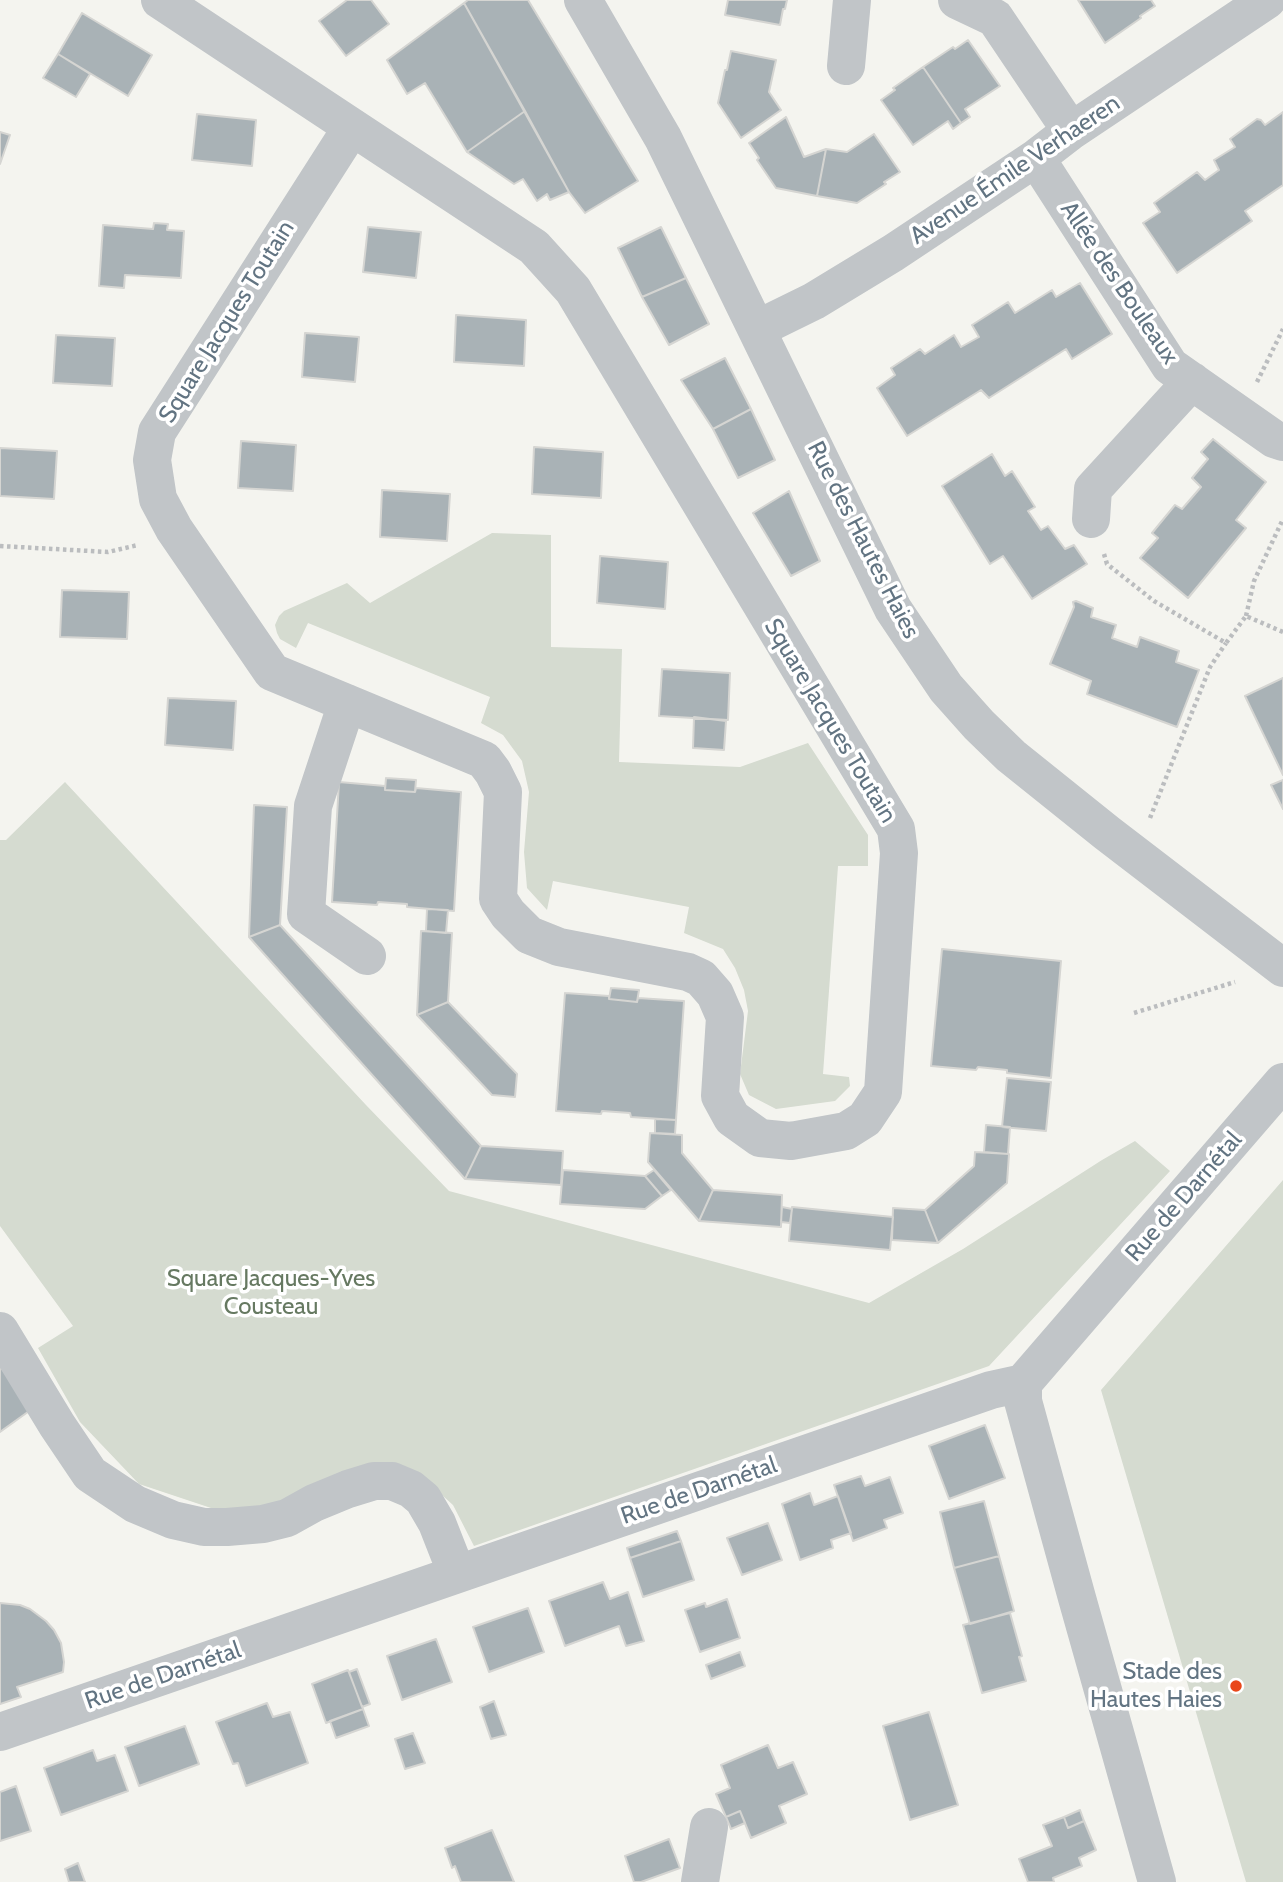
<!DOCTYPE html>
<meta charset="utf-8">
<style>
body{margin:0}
canvas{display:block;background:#f4f4ef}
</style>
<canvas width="1283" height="1882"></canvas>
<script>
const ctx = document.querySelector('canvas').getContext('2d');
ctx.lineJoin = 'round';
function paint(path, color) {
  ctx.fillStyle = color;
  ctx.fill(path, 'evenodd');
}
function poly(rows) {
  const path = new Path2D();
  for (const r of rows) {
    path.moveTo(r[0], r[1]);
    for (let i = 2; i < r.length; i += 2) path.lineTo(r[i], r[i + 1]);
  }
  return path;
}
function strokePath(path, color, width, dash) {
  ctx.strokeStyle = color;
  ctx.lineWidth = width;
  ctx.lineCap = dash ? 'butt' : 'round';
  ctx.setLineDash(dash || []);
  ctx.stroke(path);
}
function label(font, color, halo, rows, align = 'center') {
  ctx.font = font + ' Cabin,sans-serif';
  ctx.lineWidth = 7;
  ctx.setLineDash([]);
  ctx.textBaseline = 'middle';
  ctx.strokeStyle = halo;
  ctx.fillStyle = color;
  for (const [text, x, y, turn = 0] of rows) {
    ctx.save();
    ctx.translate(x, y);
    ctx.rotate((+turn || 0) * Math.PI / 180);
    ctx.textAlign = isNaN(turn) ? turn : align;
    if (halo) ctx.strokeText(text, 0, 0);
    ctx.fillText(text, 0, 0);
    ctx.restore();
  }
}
const green = poly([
 [492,533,551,535,551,647,622,649,619,762,740,767,808,743,868,835,868,866,838,866,823,1074,849,1077,850,1086,835,1101,776,1109,749,1095,740,1074,748,1011,744,990,735,968,723,949,684,933,689,907,553,881,547,910,527,888,524,852,529,792,522,761,503,735,481,723,490,697,308,623,296,648,280,639,277,633,275,625,279,616,284,611,347,583,370,603],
 [65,782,366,1105,449,1191,869,1303,963,1249,1102,1160,1135,1141,1170,1171,989,1366,474,1546,453,1505,422,1477,226,1513,139,1484,80,1422,38,1348,73,1326,0,1226,0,840,6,840],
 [1283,1180,1283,1882,1246,1882,1101,1390]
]);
const building = poly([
 [347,0,371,0,389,24,346,56,319,21,347,0],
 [468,0,528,0,638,181,585,213,569,192,464,3,468,0],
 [728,0,787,0,785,9,783,9,780,25,725,15,728,0],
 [1078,0,1151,0,1155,6,1140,16,1141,18,1105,43,1078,0],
 [464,3,525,111,467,152,425,83,407,94,387,60,464,3],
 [82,13,152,55,128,96,58,54,82,13],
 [968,40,1000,86,965,109,970,117,961,123,923,67,953,47,955,49,968,40],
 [731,51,776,60,769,92,781,110,741,138,718,103,725,70,727,70,731,51],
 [58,54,90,74,76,97,43,78,58,54],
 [923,67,961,123,953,129,948,121,913,145,881,100,895,90,893,88,923,67],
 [525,111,569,192,550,200,547,194,537,201,523,179,514,184,467,152,525,111],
 [1283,112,1283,185,1245,211,1252,221,1177,273,1143,223,1160,212,1154,203,1197,172,1205,180,1219,170,1214,160,1235,147,1230,139,1257,119,1261,120,1265,125,1283,112],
 [197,114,256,120,252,166,192,160,197,114],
 [786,117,804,157,826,149,817,196,776,188,757,160,759,158,749,143,786,117],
 [0,132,10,135,0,164,0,132],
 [874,134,900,172,884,182,886,184,857,203,817,196,826,149,847,152,874,134],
 [154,223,168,224,167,230,184,231,181,278,125,275,124,288,99,286,103,225,153,229,154,223],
 [368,227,421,232,416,278,363,272,368,227],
 [661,227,686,278,642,297,618,248,661,227],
 [686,278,709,324,669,345,642,297,686,278],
 [1080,283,1112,334,1072,359,1066,349,989,398,981,390,907,436,877,388,895,375,891,368,920,349,925,354,954,335,961,347,979,337,972,325,1008,302,1015,313,1052,290,1056,297,1080,283],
 [456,315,526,320,524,366,454,362,456,315],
 [305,333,359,337,355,382,302,377,305,333],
 [56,335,115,338,112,386,53,383,56,335],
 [725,358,751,409,713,429,681,380,725,358],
 [751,409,775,460,738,478,713,429,751,409],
 [1213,439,1266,482,1236,520,1246,528,1188,598,1140,558,1158,538,1152,533,1175,505,1182,509,1201,487,1192,478,1208,459,1201,452,1213,439],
 [241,441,296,445,293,491,238,488,241,441],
 [534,447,603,452,601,498,532,494,534,447],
 [0,448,57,451,54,499,0,496,0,448],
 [992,454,1005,476,1012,471,1035,507,1028,511,1041,530,1048,526,1065,549,1074,545,1087,564,1032,599,1003,556,990,564,942,486,992,454],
 [382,490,450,494,447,541,380,537,382,490],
 [789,491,820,561,791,576,753,513,789,491],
 [600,556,668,562,665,609,597,603,600,556],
 [62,590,129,592,127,639,60,637,62,590],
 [1076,601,1093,608,1091,617,1116,625,1112,638,1137,647,1140,637,1179,651,1176,662,1199,670,1177,727,1087,694,1091,681,1050,664,1074,607,1073,602,1076,601],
 [662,669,730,673,728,720,659,716,662,669],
 [1283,678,1283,775,1245,696,1283,678],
 [168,698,236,701,233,750,165,745,168,698],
 [694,717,726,721,724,750,693,748,694,717],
 [386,778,416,780,415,792,385,790,386,778],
 [1283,780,1283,809,1271,785,1283,780],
 [339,782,385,786,385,790,415,792,416,788,461,792,454,911,407,907,407,904,378,902,377,905,332,902,339,782],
 [254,805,287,807,280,925,249,937,254,805],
 [427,909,448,910,446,933,426,931,427,909],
 [280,925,481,1146,465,1179,249,937,280,925],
 [421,931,452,933,448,1002,417,1015,421,931],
 [942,949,1061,961,1051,1078,1007,1073,1007,1070,978,1067,976,1070,931,1066,942,949],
 [611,988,639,990,637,1002,609,999,611,988],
 [565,993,609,996,609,999,637,1002,638,998,684,1001,676,1120,631,1117,630,1113,602,1111,601,1114,556,1111,565,993],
 [448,1002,517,1074,515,1097,492,1095,417,1015,448,1002],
 [1007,1078,1051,1082,1046,1131,1002,1127,1007,1078],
 [655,1119,676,1120,675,1134,655,1133,655,1119],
 [986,1125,1010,1127,1008,1154,984,1152,986,1125],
 [650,1133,682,1135,682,1153,713,1190,699,1221,648,1162,650,1133],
 [481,1146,563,1151,561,1185,465,1179,481,1146],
 [975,1152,1009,1154,1007,1183,938,1243,925,1210,974,1166,975,1152],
 [563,1170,645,1176,662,1196,645,1209,560,1204,563,1170],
 [654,1170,671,1190,662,1196,645,1176,654,1170],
 [713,1190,782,1195,781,1227,699,1221,713,1190],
 [782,1207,792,1209,790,1223,781,1222,782,1207],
 [792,1207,893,1217,890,1250,789,1241,792,1207],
 [893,1208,925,1210,938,1243,892,1240,893,1208],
 [0,1366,32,1409,0,1432,0,1366],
 [985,1425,1005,1478,949,1499,929,1446,985,1425],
 [861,1476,865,1486,890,1477,903,1513,884,1520,887,1528,853,1541,834,1485,861,1476],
 [810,1493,814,1505,838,1496,851,1533,831,1540,833,1548,800,1560,782,1504,810,1493],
 [984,1501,999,1556,954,1568,940,1512,984,1501],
 [768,1523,782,1560,742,1575,727,1538,768,1523],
 [677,1531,681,1541,630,1558,627,1548,677,1531],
 [681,1541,694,1580,643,1597,630,1558,681,1541],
 [999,1556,1014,1611,970,1624,954,1568,999,1556],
 [603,1582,610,1599,628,1592,644,1641,626,1646,619,1626,565,1646,549,1601,603,1582],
 [727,1599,740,1638,700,1652,685,1610,705,1603,706,1607,727,1599],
 [0,1603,20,1605,30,1609,46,1621,54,1630,61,1643,64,1662,63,1672,17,1687,21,1697,0,1704,0,1603],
 [528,1608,544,1652,489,1672,473,1627,528,1608],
 [1010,1613,1022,1656,1019,1657,1026,1681,982,1693,963,1625,1010,1613],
 [436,1639,452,1682,402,1700,387,1656,436,1639],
 [740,1652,745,1666,711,1679,706,1665,740,1652],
 [357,1669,370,1704,362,1707,349,1672,357,1669],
 [348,1670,363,1709,326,1723,312,1684,348,1670],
 [494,1701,506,1735,491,1739,480,1707,494,1701],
 [267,1703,273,1717,290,1712,308,1763,246,1786,238,1763,233,1764,216,1722,267,1703],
 [363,1709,369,1726,336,1738,330,1721,363,1709],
 [929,1712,958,1805,910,1820,883,1726,929,1712],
 [185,1726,199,1764,139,1786,125,1747,185,1726],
 [413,1733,425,1763,405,1769,395,1739,413,1733],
 [768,1745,778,1768,793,1762,807,1794,779,1806,786,1823,751,1838,740,1811,726,1817,716,1794,730,1788,721,1765,768,1745],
 [93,1750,97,1761,115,1755,128,1791,61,1815,44,1768,93,1750],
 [16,1786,31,1831,0,1841,0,1792,16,1786],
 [1080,1810,1084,1821,1068,1828,1064,1817,1080,1810],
 [740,1811,745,1823,731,1829,726,1817,740,1811],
 [1064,1817,1068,1828,1084,1821,1096,1850,1079,1858,1082,1866,1053,1878,1054,1882,1028,1882,1019,1859,1052,1846,1043,1825,1064,1817],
 [492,1830,514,1882,461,1882,455,1866,452,1868,445,1848,492,1830],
 [669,1839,680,1868,641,1882,634,1882,625,1856,669,1839],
 [78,1863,85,1882,69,1882,65,1869,78,1863]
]);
const path = poly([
 [1257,382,1283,329],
 [0,546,108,552,138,545],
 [1104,554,1107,564,1154,601,1226,643,1246,616,1283,632],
 [1246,616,1254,581,1283,519],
 [1150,818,1210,667,1226,643],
 [1134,1013,1235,982]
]);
const minor = poly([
 [160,0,352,127,534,247,573,290,896,829,899,853,883,1092,865,1119,846,1131,791,1141,760,1138,732,1118,720,1096,725,1017,715,994,701,978,688,972,559,947,529,935,508,914,498,899,503,792,493,772,484,760,272,672,174,529,158,499,152,460,157,432,352,127],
 [583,0,663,138,893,609,946,688,979,725,1011,756,1107,833,1283,968],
 [957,0,995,18,1071,131],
 [846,66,852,0],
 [1036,158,1170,366,1274,439,1283,442],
 [757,329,814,301,893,253,1036,158,1071,131,1267,0],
 [1091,519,1093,489,1192,381],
 [347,703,313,806,306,914,367,956],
 [0,1331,57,1425,90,1474,135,1504,173,1520,204,1527,227,1527,263,1524,287,1518,314,1503,348,1489,374,1481,392,1481,411,1489,423,1499,437,1523,457,1574],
 [1023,1383,1023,1401,1077,1598,1157,1882],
 [0,1732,991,1390,1023,1383,1283,1082],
 [700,1882,709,1827]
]);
const markers = [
 [1236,1686,7,"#e9471a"]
];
const streetNames = [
 ["Avenue Émile Verhaeren",1015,170,-34],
 ["Allée des Bouleaux",1119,283,56],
 ["Square Jacques Toutain",227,322,-58],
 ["Rue des Hautes Haies",863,540,63],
 ["Square Jacques Toutain",830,721,59],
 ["Rue de Darnétal",1184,1197,-49],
 ["Rue de Darnétal",699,1491,-19],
 ["Rue de Darnétal",163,1676,-19]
];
const parkNames = [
 ["Square Jacques-Yves",271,1279],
 ["Cousteau",271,1307]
];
const poiNames = [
 ["Stade des",1222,1672],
 ["Hautes Haies",1222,1700]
];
paint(green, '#d5dbd0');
paint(building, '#a9b2b6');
strokePath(building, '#d5d5d2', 2);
strokePath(path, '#bbbdbf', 4.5, [3.5, 3.5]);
strokePath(minor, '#c1c5c8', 38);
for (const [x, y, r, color] of markers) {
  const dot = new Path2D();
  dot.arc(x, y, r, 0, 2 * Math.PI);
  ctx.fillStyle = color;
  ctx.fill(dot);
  strokePath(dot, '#fff', 2.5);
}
label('24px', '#627482', '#fff', streetNames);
label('24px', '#667961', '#fff', parkNames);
label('24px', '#627482', '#fff', poiNames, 'right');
</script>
